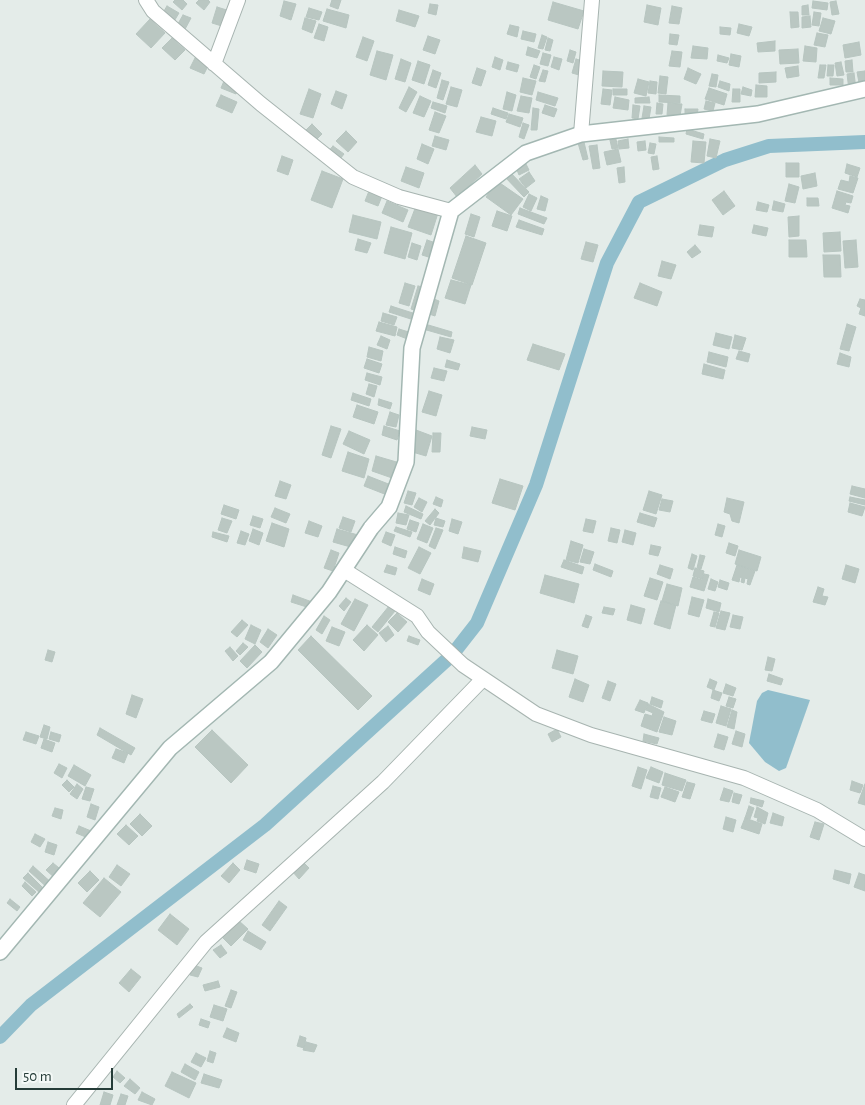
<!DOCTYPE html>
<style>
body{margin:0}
#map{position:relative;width:865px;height:1105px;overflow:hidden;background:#e4ece9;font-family:"Alegreya Sans",sans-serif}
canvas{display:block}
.scale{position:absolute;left:15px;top:1068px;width:98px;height:22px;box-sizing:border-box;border:2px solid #253c38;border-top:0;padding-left:6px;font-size:15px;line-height:18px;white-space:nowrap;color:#253c38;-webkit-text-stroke:4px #f4f9f7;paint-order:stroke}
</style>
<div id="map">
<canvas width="865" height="1105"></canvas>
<div class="scale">50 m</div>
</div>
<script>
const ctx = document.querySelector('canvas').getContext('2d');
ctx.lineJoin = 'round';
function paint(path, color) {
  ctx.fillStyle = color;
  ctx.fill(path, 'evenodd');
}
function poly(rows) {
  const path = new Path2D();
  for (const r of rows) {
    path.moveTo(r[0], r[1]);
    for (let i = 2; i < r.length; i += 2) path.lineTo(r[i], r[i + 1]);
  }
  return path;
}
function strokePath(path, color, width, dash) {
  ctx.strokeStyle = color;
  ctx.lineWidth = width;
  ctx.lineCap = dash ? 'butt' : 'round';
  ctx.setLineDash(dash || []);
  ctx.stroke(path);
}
const water = poly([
 [768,690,810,700,786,768,779,771,765,762,749,743,757,701,762,693]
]);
const canal = poly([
 [0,1037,31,1005,265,825,452,655,477,623,536,485,607,263,639,202,725,160,769,146,865,142]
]);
const building = poly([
 [175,0,183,0,187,4,182,10,173,2,175,0],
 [199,0,208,0,210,2,204,10,196,3,199,0],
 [332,0,341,0,338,9,330,6,332,0],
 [284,1,296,4,291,20,280,16,284,1],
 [813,1,828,3,827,10,812,8,813,1],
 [836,1,839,14,832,15,830,2,836,1],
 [553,2,584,11,578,29,548,20,553,2],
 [430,4,438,5,436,15,428,13,430,4],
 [647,5,661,8,658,25,644,22,647,5],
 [808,5,809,15,802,15,802,6,808,5],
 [167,6,179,13,173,23,161,16,167,6],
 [672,6,682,8,679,24,669,23,672,6],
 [217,7,230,11,225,27,212,23,217,7],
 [309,8,322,12,319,20,306,17,309,8],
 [327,9,349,15,346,28,323,21,327,9],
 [399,10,419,16,415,27,396,21,399,10],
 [790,12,798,12,799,27,791,28,790,12],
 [814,12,821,13,819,26,812,25,814,12],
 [183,15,191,18,183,33,175,29,183,15],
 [810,16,811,27,802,28,802,17,810,16],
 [305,18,316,21,312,33,302,29,305,18],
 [823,18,835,21,831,34,819,31,823,18],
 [150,19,165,33,151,48,136,34,150,19],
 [319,24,328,27,324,41,314,38,319,24],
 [739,24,752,27,749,36,737,33,739,24],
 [510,25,519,27,517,37,507,34,510,25],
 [720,27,731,28,730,35,720,34,720,27],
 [523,31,536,34,534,42,521,39,523,31],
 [817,33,828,35,825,47,814,45,817,33],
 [670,34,679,35,677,45,669,44,670,34],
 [542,35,547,37,543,49,538,48,542,35],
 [428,36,440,40,435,54,423,50,428,36],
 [363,37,374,41,367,61,356,57,363,37],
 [172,38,185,50,175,60,162,48,172,38],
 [548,38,553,40,550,51,545,50,548,38],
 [775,41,775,51,758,52,757,43,775,41],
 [859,42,861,55,845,58,843,45,859,42],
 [693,46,708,48,707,59,691,58,693,46],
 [805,46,817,48,816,62,803,61,805,46],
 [528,47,540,51,537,58,526,55,528,47],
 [798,49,799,63,780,64,779,50,798,49],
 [570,50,576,52,573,63,567,61,570,50],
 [377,51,393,55,386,80,370,75,377,51],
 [672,51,682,52,680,67,669,66,672,51],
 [543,53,551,55,548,66,540,64,543,53],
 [731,54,741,56,739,67,729,65,731,54],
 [718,55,729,58,727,63,717,61,718,55],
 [196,56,210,62,204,74,190,68,196,56],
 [495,57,503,60,500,70,492,67,495,57],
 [554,57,562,59,559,70,551,67,554,57],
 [401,59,411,63,405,82,395,79,401,59],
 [576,59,583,61,579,75,572,73,576,59],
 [852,60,853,72,846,72,845,61,852,60],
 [418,61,430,65,424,84,412,80,418,61],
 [508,62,519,65,517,72,506,69,508,62],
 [841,62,844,75,837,76,835,63,841,62],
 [534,65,540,67,536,79,530,77,534,65],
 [820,65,826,65,824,78,818,78,820,65],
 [828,65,834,65,833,76,827,76,828,65],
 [798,66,799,76,787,78,785,68,798,66],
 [477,68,486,71,481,86,472,83,477,68],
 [688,68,701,74,696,84,684,79,688,68],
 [433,70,441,73,436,88,428,85,433,70],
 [543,70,548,71,545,82,539,81,543,70],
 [603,71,623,72,622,87,602,86,603,71],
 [865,71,865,88,860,88,857,72,865,71],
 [776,72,776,82,759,83,759,73,776,72],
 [854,73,856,89,849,90,847,74,854,73],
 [712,74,718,75,716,87,709,86,712,74],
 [660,76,668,77,666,94,658,93,660,76],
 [523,78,536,81,532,95,520,92,523,78],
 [830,78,843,79,843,85,830,85,830,78],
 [638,79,649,82,646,96,634,93,638,79],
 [442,80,449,82,443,100,437,98,442,80],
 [224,81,239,87,236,94,221,88,224,81],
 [650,81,657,82,656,94,648,93,650,81],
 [720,81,730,84,729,91,718,87,720,81],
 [756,85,767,86,767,97,755,97,756,85],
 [409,87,417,92,406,112,399,108,409,87],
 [451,87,462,90,457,107,446,104,451,87],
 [743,87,752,90,751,96,741,94,743,87],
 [709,88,727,94,724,105,705,99,709,88],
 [309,89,321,94,313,118,300,114,309,89],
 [603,89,612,90,610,105,601,104,603,89],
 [613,89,627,89,627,95,613,95,613,89],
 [733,89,740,89,740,102,732,102,733,89],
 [336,91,347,95,342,109,331,104,336,91],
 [507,92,516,95,512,111,503,109,507,92],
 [538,92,558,98,555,106,536,100,538,92],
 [221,95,237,102,232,113,216,106,221,95],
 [659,95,680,96,680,103,659,102,659,95],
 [420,96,431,101,424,117,413,113,420,96],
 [521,96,532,98,529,113,517,111,521,96],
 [615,97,629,100,628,110,613,108,615,97],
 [649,97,650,103,635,103,635,98,649,97],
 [706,101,715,103,713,111,704,109,706,101],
 [433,102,447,106,445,113,431,108,433,102],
 [657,103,663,104,662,114,656,114,657,103],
 [668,103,682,104,680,116,667,115,668,103],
 [545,105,557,109,554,117,542,113,545,105],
 [633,105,640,106,638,119,632,118,633,105],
 [644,106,651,107,649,119,642,118,644,106],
 [493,108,508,113,506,119,491,114,493,108],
 [533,108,539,109,537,130,531,130,533,108],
 [685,109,698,109,697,117,685,116,685,109],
 [435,112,446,116,439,133,429,130,435,112],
 [509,114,523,118,520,127,506,122,509,114],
 [481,117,496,121,492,136,476,132,481,117],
 [523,123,529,125,524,139,519,137,523,123],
 [312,124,322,134,313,143,303,133,312,124],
 [687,129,704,134,703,139,686,134,687,129],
 [346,131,357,142,348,152,336,141,346,131],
 [615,135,618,148,612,149,609,136,615,135],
 [435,136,449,140,446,150,432,146,435,136],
 [659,137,674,138,674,142,659,142,659,137],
 [628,139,629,148,619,149,618,141,628,139],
 [710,139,720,141,716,158,707,156,710,139],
 [645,141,646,150,638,151,637,142,645,141],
 [693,141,706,142,704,163,691,162,693,141],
 [584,142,588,159,583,160,578,143,584,142],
 [650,143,656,144,654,154,648,153,650,143],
 [422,144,434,149,428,164,417,159,422,144],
 [597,145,600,168,593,169,589,146,597,145],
 [333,146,344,154,337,163,326,154,333,146],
 [618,149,621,162,607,165,604,152,618,149],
 [282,156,293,160,288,175,277,171,282,156],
 [657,156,659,169,653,170,651,157,657,156],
 [524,160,529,170,519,175,515,165,524,160],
 [786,163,799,163,799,177,786,177,786,163],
 [847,164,860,168,857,177,845,173,847,164],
 [475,165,482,174,457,197,450,188,475,165],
 [406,167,424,173,419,188,401,181,406,167],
 [624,167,625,182,619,183,617,168,624,167],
 [322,171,343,179,332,208,311,200,322,171],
 [509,171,529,192,524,197,504,176,509,171],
 [529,172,535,181,526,188,519,179,529,172],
 [815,173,817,186,803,189,801,176,815,173],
 [850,176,858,178,853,193,838,189,841,180,849,182,850,176],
 [497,181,523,199,511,215,486,197,497,181],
 [789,184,799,187,795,203,785,201,789,184],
 [369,191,382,196,378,206,365,201,369,191],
 [724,191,735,206,723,215,712,200,724,191],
 [837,191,853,196,851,203,846,202,845,205,850,206,848,213,832,208,837,191],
 [529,194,537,198,531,211,523,207,529,194],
 [541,196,548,199,545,211,537,209,541,196],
 [807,198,818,198,819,206,807,206,807,198],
 [387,201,408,210,403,222,382,213,387,201],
 [774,201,785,204,783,212,772,210,774,201],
 [758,202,769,205,767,212,756,210,758,202],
 [416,206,438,213,431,235,408,227,416,206],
 [520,208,547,218,544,224,518,214,520,208],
 [497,211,512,216,507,231,492,226,497,211],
 [471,214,480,217,474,237,465,234,471,214],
 [353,215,381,222,377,239,349,232,353,215],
 [799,216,799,236,789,237,788,217,799,216],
 [519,220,544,229,542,235,516,227,519,220],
 [700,225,714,227,712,237,698,235,700,225],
 [754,225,768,228,766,236,752,233,754,225],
 [391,227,412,233,405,259,384,253,391,227],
 [840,232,841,251,824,252,823,233,840,232],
 [466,236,486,243,472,285,452,278,466,236],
 [358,239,371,243,367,253,355,250,358,239],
 [427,240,439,244,435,259,422,255,427,240],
 [789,240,806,240,807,257,789,257,789,240],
 [856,240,858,267,845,268,843,241,856,240],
 [586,242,598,245,593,262,581,259,586,242],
 [412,243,421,246,417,260,408,257,412,243],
 [695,245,701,252,692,258,687,252,695,245],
 [823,255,840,255,841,277,824,277,823,255],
 [662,261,676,265,671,279,658,276,662,261],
 [451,280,471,285,465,304,445,298,451,280],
 [405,283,415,286,409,306,399,303,405,283],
 [640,283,662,292,657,306,634,298,640,283],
 [418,286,427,288,420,312,411,309,418,286],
 [434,299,439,301,435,316,429,314,434,299],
 [860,299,865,300,865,316,859,314,861,308,857,306,860,299],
 [391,306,419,315,417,321,389,312,391,306],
 [383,313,397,317,394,325,381,321,383,313],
 [379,322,397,327,395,336,376,331,379,322],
 [425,324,452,332,451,337,423,329,425,324],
 [847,324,856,327,849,351,840,349,847,324],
 [399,329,412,333,410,340,397,335,399,329],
 [716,333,732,337,729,349,713,345,716,333],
 [735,335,746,338,742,350,732,348,735,335],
 [381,336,390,340,387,349,377,345,381,336],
 [440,337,454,340,450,353,437,349,440,337],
 [533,344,565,354,559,370,527,360,533,344],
 [369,347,383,351,381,361,367,357,369,347],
 [739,351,750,354,748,362,736,359,739,351],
 [709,352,728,357,726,367,707,362,709,352],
 [840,353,851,357,849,367,837,364,840,353],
 [367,359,382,364,379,373,364,368,367,359],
 [447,360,460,364,458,370,445,367,447,360],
 [704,364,725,370,723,379,702,374,704,364],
 [434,368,447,371,444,381,431,378,434,368],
 [367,373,382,377,380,385,365,380,367,373],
 [369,384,377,386,374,397,366,394,369,384],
 [429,391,442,395,436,416,422,412,429,391],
 [353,393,371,399,369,406,351,400,353,393],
 [379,399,392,403,390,409,378,405,379,399],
 [357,405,378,412,374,424,353,417,357,405],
 [390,412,399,415,396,427,386,425,390,412],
 [331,426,341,429,331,458,322,455,331,426],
 [384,426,400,431,397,440,382,435,384,426],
 [472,427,487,430,485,439,470,436,472,427],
 [416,430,432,436,426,456,409,451,416,430],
 [349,431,370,440,364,454,343,444,349,431],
 [433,433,441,433,440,452,432,452,433,433],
 [348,452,369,459,364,478,342,471,348,452],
 [376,456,400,463,395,479,372,471,376,456],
 [368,476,391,485,387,495,364,486,368,476],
 [500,479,523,486,515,510,492,503,500,479],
 [280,481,291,485,286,499,275,496,280,481],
 [852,486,865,489,865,498,850,494,852,486],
 [408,491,416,493,412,505,404,503,408,491],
 [649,491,662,495,656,514,643,510,649,491],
 [436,497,443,500,441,507,433,504,436,497],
 [850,497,865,500,865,505,849,501,850,497],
 [419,498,427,502,422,512,414,507,419,498],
 [727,498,744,502,739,523,732,521,730,514,724,512,727,498],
 [662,499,673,501,670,512,659,510,662,499],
 [850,503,865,507,862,516,848,512,850,503],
 [224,505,239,510,236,519,221,514,224,505],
 [406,506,423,514,421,519,404,512,406,506],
 [275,508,290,514,286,523,271,517,275,508],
 [435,509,439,513,430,525,425,521,435,509],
 [398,513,409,515,406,525,396,523,398,513],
 [640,513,657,518,654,527,637,522,640,513],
 [253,516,263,519,260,528,250,525,253,516],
 [343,517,355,521,351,532,339,528,343,517],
 [222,518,232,521,227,533,218,530,222,518],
 [436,518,445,521,443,527,434,525,436,518],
 [452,519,462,522,458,534,449,531,452,519],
 [586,519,596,521,593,533,583,531,586,519],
 [410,520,419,523,416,532,407,529,410,520],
 [309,521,322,526,318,537,305,533,309,521],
 [272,523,289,529,284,547,266,541,272,523],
 [423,524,433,528,427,543,417,539,423,524],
 [718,524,725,526,722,537,715,535,718,524],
 [396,527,412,532,410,537,394,531,396,527],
 [436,528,443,530,435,549,429,546,436,528],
 [611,528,620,530,617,543,608,541,611,528],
 [253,529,263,533,259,545,249,541,253,529],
 [337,529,358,535,354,548,333,542,337,529],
 [625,530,636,533,633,545,622,542,625,530],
 [241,531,249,534,245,545,237,543,241,531],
 [213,532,229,536,227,542,212,537,213,532],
 [386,532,395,535,391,546,382,542,386,532],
 [571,541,583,545,578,563,566,560,571,541],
 [729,543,738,546,735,556,726,553,729,543],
 [651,545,661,547,658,556,649,554,651,545],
 [395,547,407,551,405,558,393,554,395,547],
 [419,547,431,553,420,574,408,568,419,547],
 [464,547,481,551,478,562,462,558,464,547],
 [584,549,594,552,590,564,580,562,584,549],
 [331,550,339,553,333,571,324,568,331,550],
 [739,550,761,557,757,571,735,564,739,550],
 [692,554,697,556,693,570,688,568,692,554],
 [700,555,705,556,701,569,697,568,700,555],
 [564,560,584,567,582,574,561,567,564,560],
 [595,564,613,571,611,577,593,570,595,564],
 [387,565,397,568,395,575,384,572,387,565],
 [660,565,673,569,670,579,657,574,660,565],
 [737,565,755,571,750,585,747,584,748,579,745,578,744,583,741,582,742,578,740,577,739,582,732,580,737,565],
 [846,565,859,569,855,583,842,579,846,565],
 [695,568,704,571,702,579,693,576,695,568],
 [704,574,709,575,704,591,690,587,693,577,702,580,704,574],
 [545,575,579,584,574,603,540,593,545,575],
 [650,578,663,582,657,600,644,596,650,578],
 [422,579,434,584,430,595,418,590,422,579],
 [711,579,718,582,715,591,708,589,711,579],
 [720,580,729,583,727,590,718,587,720,580],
 [667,584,682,588,678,606,662,601,667,584],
 [818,587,824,589,822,596,828,597,825,605,813,602,818,587],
 [293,595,315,603,313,609,291,602,293,595],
 [692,597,704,600,699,617,688,614,692,597],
 [346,598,351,602,344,611,339,606,346,598],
 [355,599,368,605,354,631,341,624,355,599],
 [708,599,721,603,719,612,706,608,708,599],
 [661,601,676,605,670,629,654,624,661,601],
 [631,605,645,609,641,624,627,620,631,605],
 [389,606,395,611,378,632,372,627,389,606],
 [604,607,615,609,613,615,602,613,604,607],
 [721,611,730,613,725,630,716,628,721,611],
 [714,612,719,613,715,627,710,626,714,612],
 [397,613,407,622,398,632,388,622,397,613],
 [586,615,592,617,588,628,582,626,586,615],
 [733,615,743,617,740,629,730,627,733,615],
 [324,616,330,620,322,634,316,630,324,616],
 [242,620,248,625,237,637,231,632,242,620],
 [251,625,261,630,255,644,245,639,251,625],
 [367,625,378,635,364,651,353,640,367,625],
 [388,626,394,635,386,642,379,633,388,626],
 [332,627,345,632,339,646,326,641,332,627],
 [268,629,277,635,268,648,260,642,268,629],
 [311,636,372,696,358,710,298,650,311,636],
 [409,636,420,640,418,645,407,641,409,636],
 [243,643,248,647,240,655,236,651,243,643],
 [255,645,262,652,247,668,240,661,255,645],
 [230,647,238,656,233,661,225,651,230,647],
 [48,650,55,652,52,662,45,660,48,650],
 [557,650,578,656,573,674,552,668,557,650],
 [768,657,775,659,772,671,765,670,768,657],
 [769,674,783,679,781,685,767,681,769,674],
 [575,679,589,685,583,702,569,697,575,679],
 [710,679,717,682,714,690,707,687,710,679],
 [608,681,616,684,610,701,602,698,608,681],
 [726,684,736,688,733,696,723,693,726,684],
 [713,690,722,693,719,701,711,698,713,690],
 [132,695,143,699,136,718,126,714,132,695],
 [652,697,663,701,661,708,650,704,652,697],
 [729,697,736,699,733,708,726,706,729,697],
 [640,700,648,703,644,713,635,710,640,700],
 [648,704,664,712,657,732,641,726,645,714,652,716,653,713,646,710,648,704],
 [721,706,731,709,726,726,716,723,721,706],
 [732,710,737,712,734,729,727,727,732,710],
 [704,711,715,714,712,723,701,720,704,711],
 [664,717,676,721,672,735,659,732,664,717],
 [44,725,50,727,47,739,40,737,44,725],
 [100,728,135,748,131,755,97,735,100,728],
 [557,729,561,737,552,742,548,734,557,729],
 [212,730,248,765,231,783,195,747,212,730],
 [736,731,745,734,742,747,732,744,736,731],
 [26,732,39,736,36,744,23,740,26,732],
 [51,732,61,735,59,742,49,739,51,732],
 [644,734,659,738,657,744,643,741,644,734],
 [718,734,728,737,724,750,714,747,718,734],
 [44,739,55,743,52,752,41,748,44,739],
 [116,749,128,753,124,763,112,758,116,749],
 [59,764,67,768,62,778,54,773,59,764],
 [74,765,91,775,85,786,68,776,74,765],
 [638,767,647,770,641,789,632,786,638,767],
 [651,767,663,772,659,783,646,778,651,767],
 [665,773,686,780,682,791,662,785,665,773],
 [67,780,74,787,69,792,62,785,67,780],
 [852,781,863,785,860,793,850,790,852,781],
 [687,782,695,784,690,799,682,797,687,782],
 [77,784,83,789,77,799,70,794,77,784],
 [865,784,865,805,858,803,865,784],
 [653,786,661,788,658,799,650,797,653,786],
 [86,787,94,789,90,801,82,799,86,787],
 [665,787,679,792,675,802,661,797,665,787],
 [724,788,733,791,729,802,720,800,724,788],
 [734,793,742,795,739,804,732,802,734,793],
 [751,798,764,801,762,807,750,803,751,798],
 [91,804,99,807,95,820,87,817,91,804],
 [749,806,754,808,750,819,745,818,749,806],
 [757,807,768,813,765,824,757,821,758,818,754,817,757,807],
 [55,808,63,810,61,819,52,816,55,808],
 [773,813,784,817,782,826,770,823,773,813],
 [140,814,152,826,142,836,130,824,140,814],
 [726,817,736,820,733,832,723,829,726,817],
 [745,818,762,824,759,834,741,828,745,818],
 [815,822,824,824,819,840,810,837,815,822],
 [126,825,138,836,129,845,117,834,126,825],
 [79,826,96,833,93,840,76,833,79,826],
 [35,834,45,839,40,847,31,842,35,834],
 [48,842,57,845,54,855,45,852,48,842],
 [247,860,259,864,256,873,244,869,247,860],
 [302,861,309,868,299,879,292,871,302,861],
 [53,863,64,872,57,880,46,870,53,863],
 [233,863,240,870,229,883,221,876,233,863],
 [117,865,130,874,121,886,109,877,117,865],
 [33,866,54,885,50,890,29,871,33,866],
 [835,870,851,874,849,884,833,879,835,870],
 [90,871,99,880,87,892,78,883,90,871],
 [28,873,44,889,40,893,23,878,28,873],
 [859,873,865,875,865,891,854,887,859,873],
 [104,878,121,892,100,917,83,903,104,878],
 [25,882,36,892,32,896,22,886,25,882],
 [10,899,20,907,17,911,7,903,10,899],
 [279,901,287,907,270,931,262,925,279,901],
 [170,914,189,929,177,945,158,930,170,914],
 [238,920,248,929,231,946,222,937,238,920],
 [248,931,266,942,261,950,243,940,248,931],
 [221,945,227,953,220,958,213,950,221,945],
 [194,965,202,968,198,977,190,975,194,965],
 [131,969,141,977,129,992,119,983,131,969],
 [218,981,220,987,205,991,203,985,218,981],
 [231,990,237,992,231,1008,225,1006,231,990],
 [190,1004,193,1007,179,1018,177,1014,190,1004],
 [214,1005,227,1009,223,1021,210,1017,214,1005],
 [201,1019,210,1022,208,1028,199,1025,201,1019],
 [227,1028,239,1033,236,1042,223,1037,227,1028],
 [300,1036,306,1038,304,1048,297,1046,300,1036],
 [306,1042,317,1045,314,1052,303,1050,306,1042],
 [210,1051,216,1053,213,1063,207,1061,210,1051],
 [196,1053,206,1058,201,1067,191,1062,196,1053],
 [185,1064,199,1072,195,1080,181,1072,185,1064],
 [117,1071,125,1078,120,1083,113,1077,117,1071],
 [172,1072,196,1083,189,1098,165,1086,172,1072],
 [204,1074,222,1080,219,1088,201,1083,204,1074],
 [130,1079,140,1088,135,1094,124,1086,130,1079],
 [104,1092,113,1095,110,1105,100,1105,104,1092],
 [142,1092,155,1099,152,1105,138,1100,142,1092],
 [121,1094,128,1096,125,1105,117,1105,121,1094]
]);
const street = poly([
 [146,0,153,11,261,104,353,177,399,197,451,211],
 [214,64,238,0],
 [581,134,592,0],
 [344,570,417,616,428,632,463,665,536,714,591,735,744,778,817,810,865,839],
 [74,1105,206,942,383,782,482,680]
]);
const secondary = poly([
 [0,952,170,748,271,662,329,592,371,528,389,507,406,462,412,348,451,211,526,153,581,134,758,114,865,89]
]);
paint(water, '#91becc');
strokePath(canal, '#91becc', 14);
paint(building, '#bac7c2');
strokePath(building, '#b7c5c0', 1);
strokePath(street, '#a7b4b0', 16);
strokePath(secondary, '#a3b7b2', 18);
strokePath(street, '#fff', 14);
strokePath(secondary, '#fff', 15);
</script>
